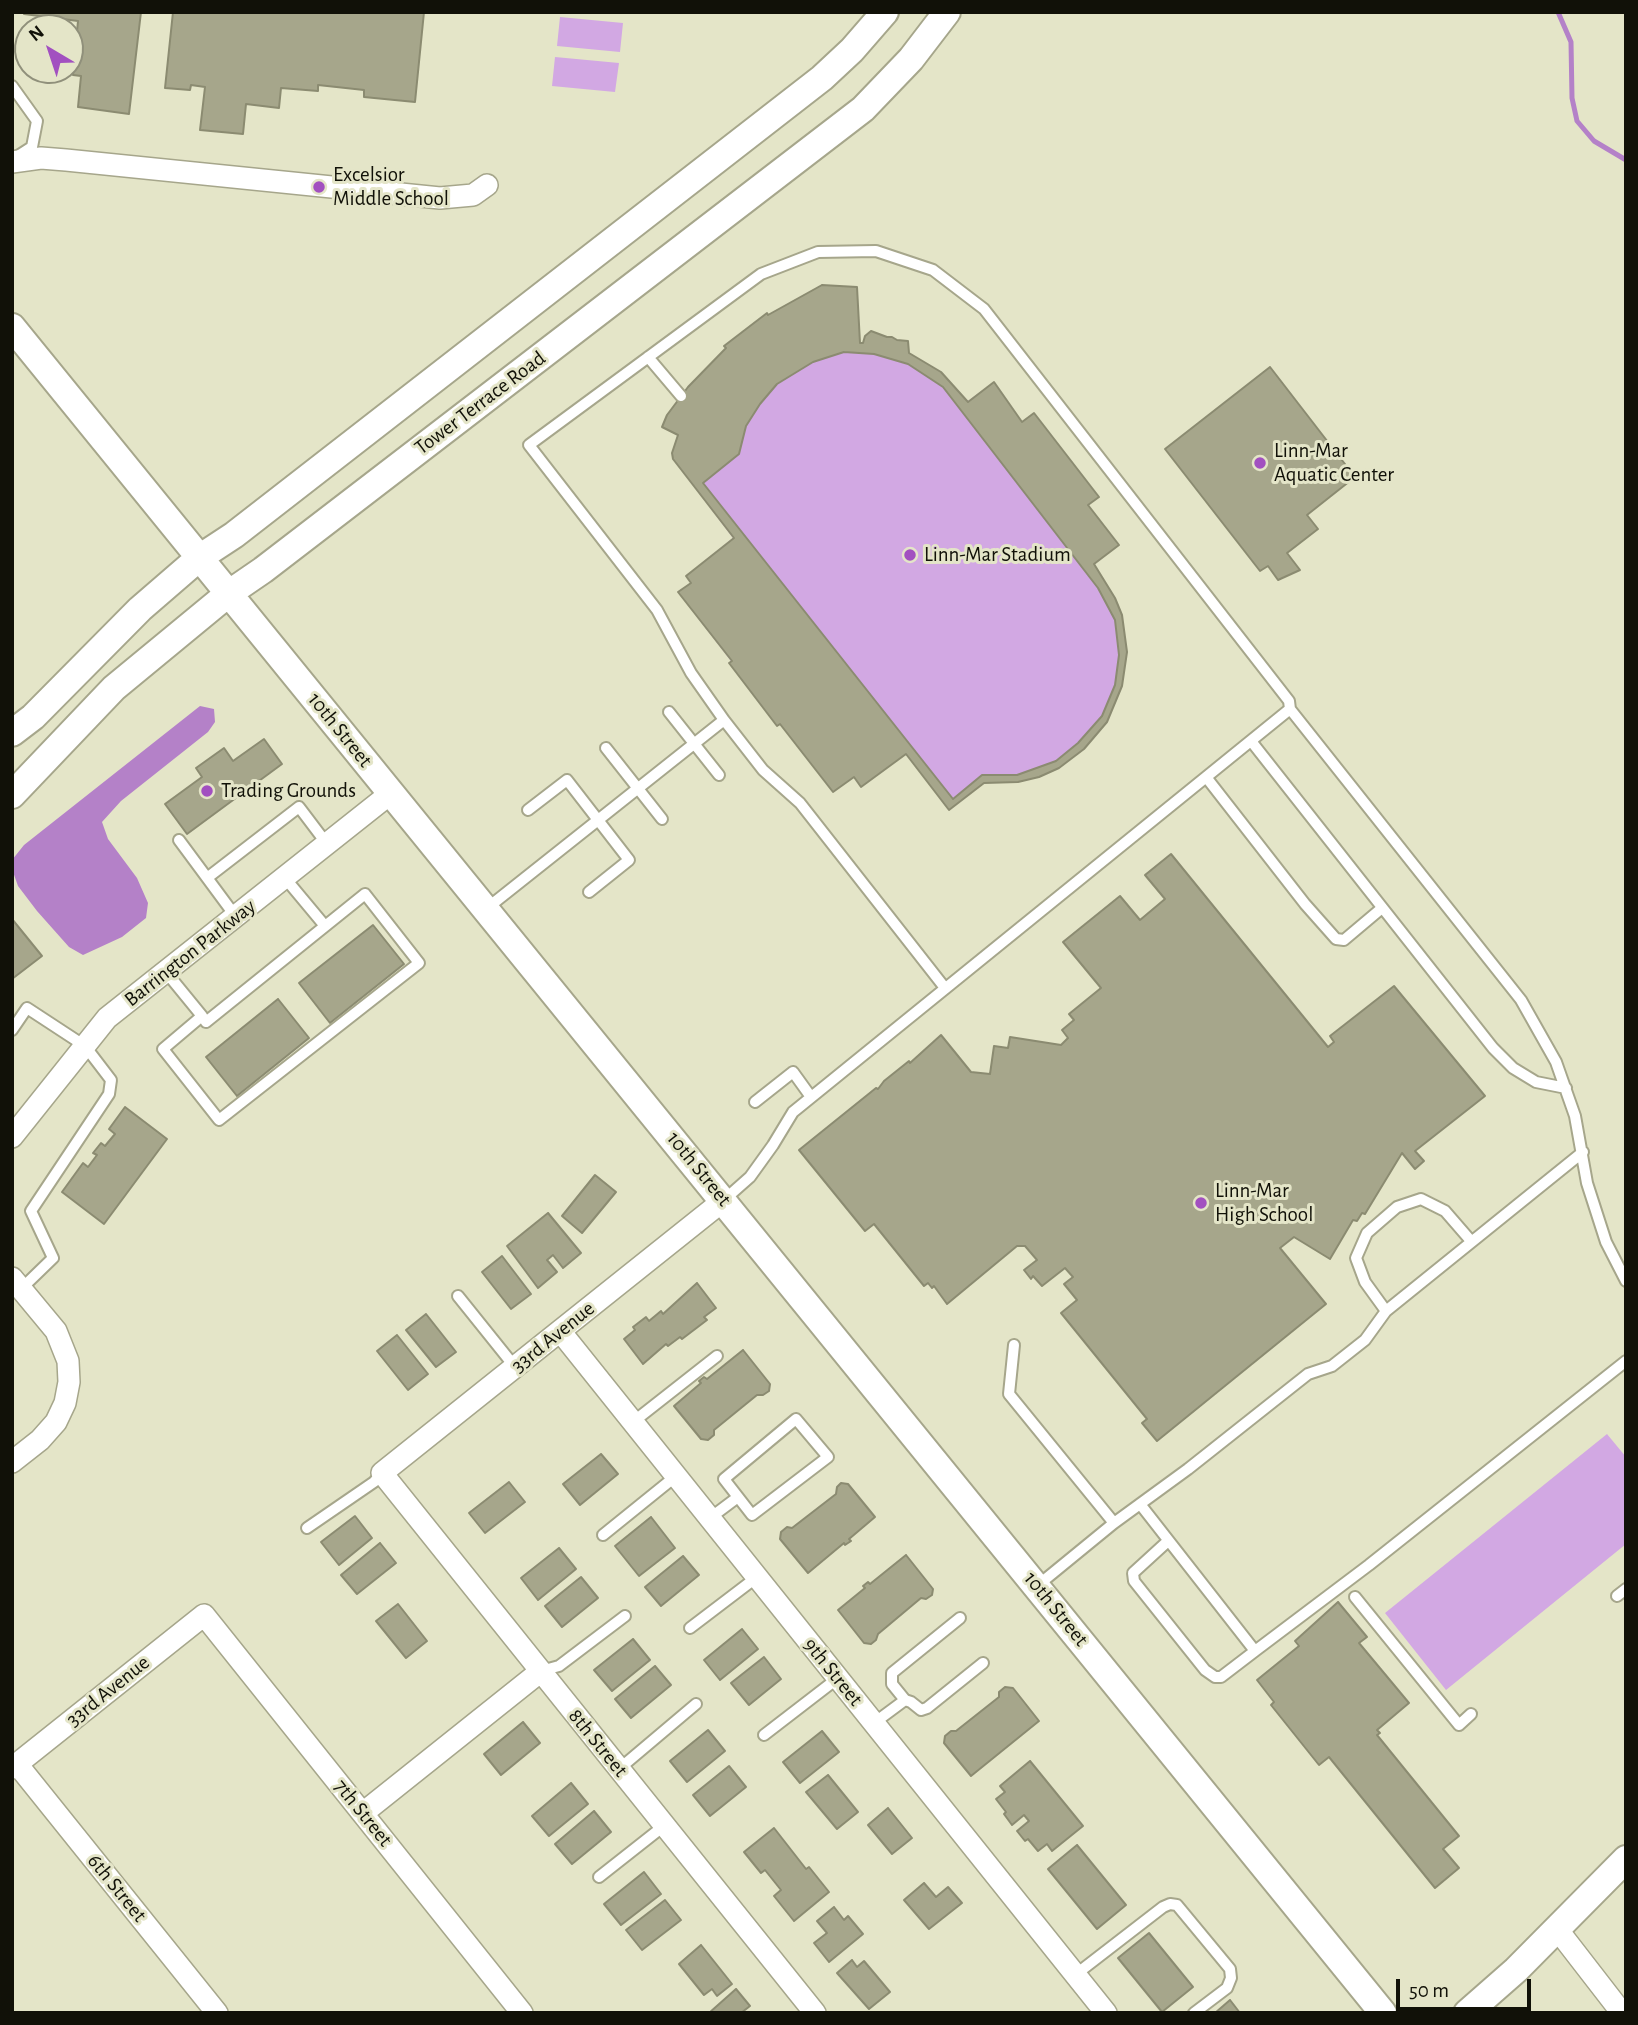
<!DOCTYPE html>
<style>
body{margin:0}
#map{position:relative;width:1638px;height:2025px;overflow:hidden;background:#e4e5c8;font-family:"Alegreya Sans",sans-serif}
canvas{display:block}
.frame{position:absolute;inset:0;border:14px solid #111108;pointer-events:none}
.north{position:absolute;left:14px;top:14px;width:70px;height:70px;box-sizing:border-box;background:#e4e5c8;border:2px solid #90907b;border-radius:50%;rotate:321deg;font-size:19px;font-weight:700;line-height:28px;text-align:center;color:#111108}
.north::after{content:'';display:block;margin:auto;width:24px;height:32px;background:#a250c0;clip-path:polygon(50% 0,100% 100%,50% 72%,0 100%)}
.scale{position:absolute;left:1396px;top:1979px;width:135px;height:32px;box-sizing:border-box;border:4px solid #111108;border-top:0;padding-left:9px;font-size:21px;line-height:24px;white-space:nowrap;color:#111108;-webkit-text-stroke:5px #e4e5c8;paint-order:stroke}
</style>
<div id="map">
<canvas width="1638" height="2025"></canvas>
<div class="frame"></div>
<div class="north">N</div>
<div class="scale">50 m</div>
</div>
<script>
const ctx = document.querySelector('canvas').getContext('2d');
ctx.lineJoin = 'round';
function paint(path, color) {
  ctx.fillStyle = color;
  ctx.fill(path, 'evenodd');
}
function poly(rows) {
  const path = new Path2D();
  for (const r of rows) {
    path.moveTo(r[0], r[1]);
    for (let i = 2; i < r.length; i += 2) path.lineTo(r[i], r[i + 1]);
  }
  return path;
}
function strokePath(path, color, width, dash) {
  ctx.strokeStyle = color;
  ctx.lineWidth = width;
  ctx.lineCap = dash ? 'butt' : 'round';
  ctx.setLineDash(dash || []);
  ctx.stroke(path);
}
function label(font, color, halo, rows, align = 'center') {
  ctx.font = font + ' "Alegreya Sans",sans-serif';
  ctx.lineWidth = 6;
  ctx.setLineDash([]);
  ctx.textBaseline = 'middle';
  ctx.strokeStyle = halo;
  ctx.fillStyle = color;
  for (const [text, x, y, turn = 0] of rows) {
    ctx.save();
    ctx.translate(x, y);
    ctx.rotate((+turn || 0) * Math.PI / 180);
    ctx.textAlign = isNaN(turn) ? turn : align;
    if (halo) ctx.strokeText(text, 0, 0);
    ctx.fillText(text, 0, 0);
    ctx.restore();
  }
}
const green = poly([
 [560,17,623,23,620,52,557,46],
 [555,57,619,63,615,92,552,86],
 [857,287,860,343,863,343,865,336,871,331,897,340,908,341,909,353,941,372,968,401,994,382,1022,422,1034,413,1099,497,1088,505,1119,545,1094,564,1115,598,1122,615,1127,652,1122,686,1107,722,1084,749,1059,768,1018,782,984,783,949,810,906,754,861,787,854,777,833,792,780,724,777,726,729,663,731,661,678,592,691,583,686,576,733,538,673,459,678,435,662,427,667,415,688,387,767,313,768,315],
 [1607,1434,1626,1457,1626,1544,1446,1690,1385,1613]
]);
const water = poly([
 [200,706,214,709,215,722,208,732,121,801,102,822,108,839,137,878,148,903,146,918,122,937,83,955,69,947,37,911,18,886,12,869,12,860,24,845]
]);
const stream = poly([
 [1558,12,1571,42,1572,98,1577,121,1594,141,1626,160]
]);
const building = poly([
 [24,12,141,12,129,114,78,107,81,76,73,75,78,21,24,14,24,12],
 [173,12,424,12,415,102,364,97,364,90,318,85,318,91,281,88,279,108,246,104,243,134,200,130,205,87,191,85,190,90,165,88,173,12],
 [822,285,857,287,860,343,863,343,865,336,871,331,887,337,892,337,897,340,908,341,909,353,941,372,968,402,994,382,1022,422,1034,413,1099,497,1088,505,1119,545,1094,564,1115,598,1122,615,1127,652,1122,686,1107,722,1084,749,1059,768,1039,777,1018,782,984,783,949,810,906,754,861,787,854,777,833,792,780,724,777,726,729,663,732,661,678,592,691,583,686,576,734,538,673,459,672,453,678,435,662,427,667,415,688,387,726,348,724,346,767,313,768,315,822,285],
 [844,352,874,354,908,364,943,387,1098,588,1115,620,1119,655,1115,685,1102,716,1078,743,1056,761,1017,775,982,775,953,799,703,483,739,454,746,426,760,404,777,384,813,362,844,352],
 [1270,367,1355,477,1307,515,1318,529,1287,553,1300,570,1278,580,1268,566,1260,571,1165,449,1270,367],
 [264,739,282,764,187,834,165,804,202,777,196,768,224,748,233,761,264,739],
 [1171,854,1328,1047,1334,1042,1330,1036,1394,986,1485,1096,1415,1151,1424,1161,1415,1169,1402,1153,1365,1214,1362,1213,1357,1221,1353,1220,1330,1259,1294,1237,1280,1248,1326,1304,1157,1441,1142,1423,1147,1419,1061,1313,1077,1300,1064,1284,1073,1277,1065,1268,1042,1286,1033,1276,1031,1279,1024,1270,1037,1260,1025,1246,1017,1246,947,1304,934,1286,932,1288,928,1283,924,1286,874,1224,865,1231,799,1150,876,1088,878,1089,884,1081,909,1061,910,1063,941,1035,971,1072,990,1074,994,1046,1008,1048,1010,1037,1061,1045,1068,1038,1062,1030,1074,1020,1069,1014,1101,988,1063,942,1120,896,1140,920,1165,899,1145,875,1171,854],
 [12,919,42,956,12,979,12,919],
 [373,925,404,964,330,1023,299,983,373,925],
 [278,999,309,1038,237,1096,206,1057,278,999],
 [125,1107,167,1139,104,1224,62,1192,83,1163,88,1167,97,1155,93,1153,101,1143,105,1146,115,1134,109,1129,125,1107],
 [595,1175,616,1192,582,1233,562,1216,595,1175],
 [548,1213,581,1253,563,1268,553,1255,547,1260,557,1272,538,1288,507,1246,548,1213],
 [502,1256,531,1294,511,1309,482,1272,502,1256],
 [697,1283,716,1308,704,1317,707,1320,682,1339,680,1337,668,1346,666,1344,643,1364,624,1339,635,1330,633,1327,646,1317,649,1321,661,1311,663,1314,697,1283],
 [426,1314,456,1352,436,1367,406,1330,426,1314],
 [397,1335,428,1374,408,1390,377,1351,397,1335],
 [743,1350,770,1384,769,1391,763,1395,757,1395,714,1430,714,1435,708,1440,701,1439,674,1406,701,1383,699,1381,704,1377,707,1379,743,1350],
 [601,1454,618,1474,580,1505,563,1484,601,1454],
 [509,1482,525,1502,485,1533,469,1513,509,1482],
 [841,1483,848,1484,875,1517,849,1539,851,1541,845,1545,844,1543,808,1573,780,1539,781,1532,787,1527,792,1528,836,1494,837,1487,841,1483],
 [355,1516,372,1538,339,1565,321,1542,355,1516],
 [651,1517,675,1548,639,1576,615,1546,651,1517],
 [380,1543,396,1563,357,1594,341,1575,380,1543],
 [559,1548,576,1569,538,1600,521,1578,559,1548],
 [906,1555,933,1589,932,1595,926,1599,921,1598,878,1634,876,1640,871,1644,864,1643,838,1610,865,1588,863,1586,868,1582,870,1584,906,1555],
 [683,1556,699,1575,661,1606,645,1587,683,1556],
 [581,1577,598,1598,562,1627,545,1606,581,1577],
 [1338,1602,1367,1637,1359,1643,1409,1703,1377,1730,1380,1733,1377,1735,1459,1836,1443,1849,1459,1868,1435,1888,1329,1757,1319,1765,1271,1705,1274,1702,1257,1680,1299,1646,1295,1641,1338,1602],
 [398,1604,427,1641,406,1658,376,1621,398,1604],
 [742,1629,758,1649,720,1680,704,1660,742,1629],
 [633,1639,650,1660,612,1691,594,1670,633,1639],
 [764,1657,781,1679,749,1705,731,1683,764,1657],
 [655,1666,671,1685,631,1718,615,1699,655,1666],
 [1005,1687,1013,1688,1039,1721,971,1776,944,1743,945,1736,951,1731,956,1731,999,1697,999,1692,1005,1687],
 [523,1722,540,1743,501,1775,484,1754,523,1722],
 [708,1730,725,1751,687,1782,670,1761,708,1730],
 [822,1731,839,1752,800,1783,783,1762,822,1731],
 [1030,1761,1083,1826,1052,1851,1047,1844,1038,1851,1028,1839,1025,1841,1017,1831,1029,1821,1024,1815,1012,1825,1004,1814,1006,1812,996,1799,1005,1792,1000,1786,1030,1761],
 [729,1766,746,1787,710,1816,693,1795,729,1766],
 [828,1775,858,1812,837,1829,806,1792,828,1775],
 [571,1783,588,1804,549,1836,532,1816,571,1783],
 [888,1808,912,1838,892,1854,868,1825,888,1808],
 [594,1811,611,1832,572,1864,555,1844,594,1811],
 [774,1828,806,1869,809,1867,829,1892,794,1921,774,1896,781,1890,765,1870,761,1873,744,1852,774,1828],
 [1077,1845,1126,1905,1097,1929,1048,1869,1077,1845],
 [644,1872,661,1894,621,1925,604,1904,644,1872],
 [924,1883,936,1897,948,1887,962,1903,929,1929,904,1900,924,1883],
 [665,1900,681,1920,642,1950,626,1930,665,1900],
 [834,1907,844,1920,848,1916,863,1934,829,1962,814,1943,827,1933,817,1921,834,1907],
 [1149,1933,1193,1987,1162,2012,1118,1958,1149,1933],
 [701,1945,732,1984,717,1996,712,1989,704,1995,679,1964,701,1945],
 [852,1960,857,1967,864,1961,890,1992,869,2009,837,1973,852,1960],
 [736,1989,750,2006,741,2013,709,2013,736,1989],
 [1230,2000,1240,2013,1215,2013,1230,2000]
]);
const service = poly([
 [12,86,37,121,32,147,18,156],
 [648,357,681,396],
 [669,712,719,775],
 [1251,741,1493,1048,1513,1068,1536,1082,1566,1088],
 [606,748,662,819],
 [1206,777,1305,904,1336,939,1344,940,1382,908],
 [528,810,567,780,629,860,589,892],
 [179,840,236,917],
 [207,878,299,807,327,844],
 [285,878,325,926],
 [486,909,724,720],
 [166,972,202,1016,206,1022,365,894,419,963,219,1120,163,1049,202,1016],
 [945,988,800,803,763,770,724,720,691,673,657,610,529,445,761,274,818,252,876,251,933,270,984,309,1289,701,1290,709],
 [12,1030,27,1008,85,1046,111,1080,109,1094,31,1211,53,1258,21,1289],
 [755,1102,793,1072,811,1097],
 [724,1200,750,1177,773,1145,793,1112,1290,709,1521,1000,1556,1062,1575,1116,1587,1183,1606,1242,1626,1281],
 [458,1296,515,1367],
 [1386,1311,1365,1282,1356,1258,1367,1233,1397,1207,1421,1199,1445,1211,1471,1241],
 [1014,1345,1009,1394,1114,1523],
 [633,1422,717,1356],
 [1140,1504,1255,1651,1369,1565,1626,1361],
 [710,1518,738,1497,724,1479,796,1419,828,1457,752,1515,738,1497],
 [307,1528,374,1482,382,1473],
 [603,1535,676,1476],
 [1168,1541,1133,1573,1134,1581,1205,1670,1215,1677,1221,1677,1255,1651],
 [1037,1586,1114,1523,1188,1469,1308,1374,1332,1366,1365,1340,1386,1311,1583,1152],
 [1617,1596,1626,1589],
 [1355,1597,1459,1725,1471,1714],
 [690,1628,757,1577],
 [541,1671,559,1666,625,1616],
 [905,1700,892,1684,892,1673,960,1618],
 [874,1723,905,1700,911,1702,921,1710,927,1708,983,1663],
 [764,1735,838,1678],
 [619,1769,696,1704],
 [599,1877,665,1825],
 [1075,1975,1163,1907,1170,1904,1177,1905,1230,1969,1231,1978,1227,1988,1194,2013]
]);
const minor = poly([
 [12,162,41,158,66,160,440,198,473,195,487,185],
 [12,1137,107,1018,391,793],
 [724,1200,382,1473,815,2013],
 [12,1278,56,1331,68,1361,69,1382,65,1403,56,1422,40,1440,12,1462],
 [560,1331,1106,2013],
 [17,1764,217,2013],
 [12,1768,204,1615,522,2013],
 [363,1813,541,1671],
 [1557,1929,1622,2013]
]);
const tertiary = poly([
 [12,327,1383,2013],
 [12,733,33,717,140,609,199,558,234,535,822,78,852,50,885,12],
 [12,795,114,688,228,594,263,570,863,109,911,59,947,12],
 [1467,2013,1516,1970,1626,1859]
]);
const markers = [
 [319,187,7,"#a250c0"],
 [1260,463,7,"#a250c0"],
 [910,555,7,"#a250c0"],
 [207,791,7,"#a250c0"],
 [1201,1203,7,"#a250c0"]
];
const poiNames = [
 ["Excelsior",333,175],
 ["Middle School",333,199],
 ["Linn-Mar",1274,451],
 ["Aquatic Center",1274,475],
 ["Linn-Mar Stadium",924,555],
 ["Trading Grounds",221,791],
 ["Linn-Mar",1215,1191],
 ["High School",1215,1215]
];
const streetNames = [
 ["Tower Terrace Road",480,403,-37],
 ["10th Street",340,730,51],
 ["Barrington Parkway",190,953,-38],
 ["10th Street",699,1169,51],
 ["33rd Avenue",553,1337,-39],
 ["10th Street",1056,1609,51],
 ["9th Street",833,1672,51],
 ["33rd Avenue",108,1691,-39],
 ["8th Street",598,1743,51],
 ["7th Street",363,1813,51],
 ["6th Street",117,1888,51]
];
paint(green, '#d2a8e3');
paint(water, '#b481c8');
strokePath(stream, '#b481c8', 5);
paint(building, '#a6a68b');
strokePath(building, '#8b8b71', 2);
strokePath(service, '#a6a68b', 14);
strokePath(minor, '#a6a68b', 24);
strokePath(tertiary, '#a6a68b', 30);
strokePath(service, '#fff', 10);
strokePath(minor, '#fff', 21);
strokePath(tertiary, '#fff', 26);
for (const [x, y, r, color] of markers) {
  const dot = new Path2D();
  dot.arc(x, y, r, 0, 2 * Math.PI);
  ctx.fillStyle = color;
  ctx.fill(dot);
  strokePath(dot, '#e4e5c8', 2.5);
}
label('21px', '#111108', '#e4e5c8', poiNames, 'left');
label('21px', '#111108', '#e4e5c8', streetNames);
</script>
